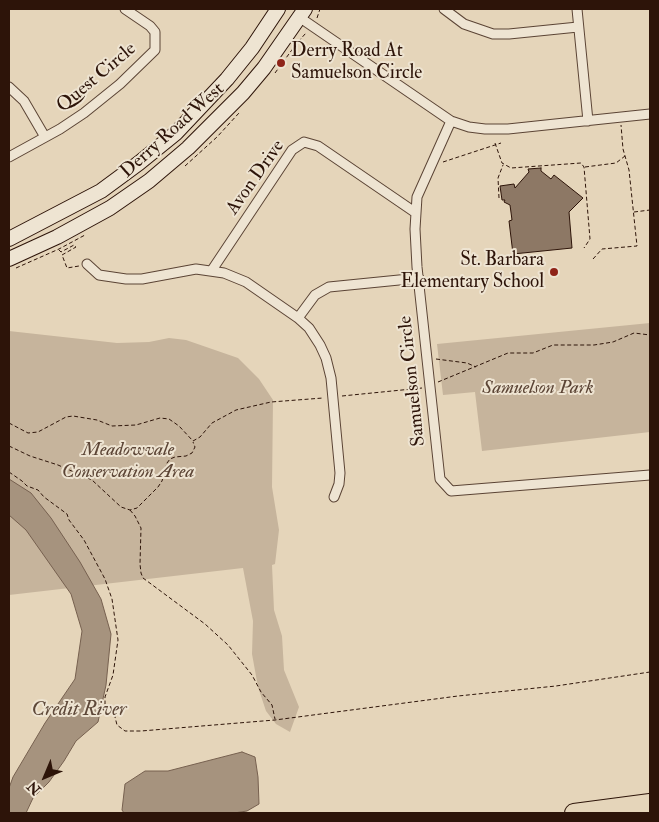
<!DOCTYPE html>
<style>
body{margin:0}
#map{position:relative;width:659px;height:822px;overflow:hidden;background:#e5d5ba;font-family:"IM FELL Double Pica",serif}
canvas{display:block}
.frame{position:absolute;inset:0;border:10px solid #2d1409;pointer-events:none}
.north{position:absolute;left:20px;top:752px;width:50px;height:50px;-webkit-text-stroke:4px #eee4d2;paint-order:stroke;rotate:225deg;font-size:14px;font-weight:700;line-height:20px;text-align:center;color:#2d1409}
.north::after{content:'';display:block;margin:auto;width:18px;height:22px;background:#2d1409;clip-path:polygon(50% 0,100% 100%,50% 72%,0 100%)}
</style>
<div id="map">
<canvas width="659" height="822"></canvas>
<div class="frame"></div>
<div class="north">N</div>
</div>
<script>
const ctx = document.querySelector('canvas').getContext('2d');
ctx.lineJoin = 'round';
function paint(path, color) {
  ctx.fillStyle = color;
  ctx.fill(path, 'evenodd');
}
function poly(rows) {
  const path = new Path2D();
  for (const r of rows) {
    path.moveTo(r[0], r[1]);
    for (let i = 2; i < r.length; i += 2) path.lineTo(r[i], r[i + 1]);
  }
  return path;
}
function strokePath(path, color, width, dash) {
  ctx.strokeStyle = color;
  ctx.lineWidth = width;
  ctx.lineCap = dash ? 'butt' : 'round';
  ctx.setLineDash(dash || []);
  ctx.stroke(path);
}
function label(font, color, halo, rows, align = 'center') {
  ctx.font = font + ' "IM FELL Double Pica",serif';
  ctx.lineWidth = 4;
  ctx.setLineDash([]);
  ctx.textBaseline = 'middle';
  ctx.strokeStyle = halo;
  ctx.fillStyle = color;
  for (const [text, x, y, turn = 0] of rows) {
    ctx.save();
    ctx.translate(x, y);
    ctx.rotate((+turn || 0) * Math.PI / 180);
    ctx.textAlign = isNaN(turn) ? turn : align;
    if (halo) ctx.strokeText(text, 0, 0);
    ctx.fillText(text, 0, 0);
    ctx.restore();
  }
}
const green = poly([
 [650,323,650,432,482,451,475,392,443,395,437,344],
 [9,331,117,343,149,342,169,338,186,340,238,358,259,379,273,400,272,487,279,530,275,564,272,565,274,610,282,636,284,670,299,707,290,732,276,724,266,711,258,687,252,654,253,621,243,568,9,595]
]);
const water = poly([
 [9,479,31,493,51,518,80,562,101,599,111,634,106,685,98,722,76,741,64,761,49,782,33,798,26,813,9,813,9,788,13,777,45,723,75,679,82,631,71,594,26,530,9,515,9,479],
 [242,752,255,757,258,777,259,804,247,811,234,813,124,813,122,810,125,784,145,771,168,771,242,752]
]);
const building = poly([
 [541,168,541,171,551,179,554,175,583,198,569,212,572,248,513,254,509,221,512,220,510,205,504,202,505,200,502,200,500,186,514,184,515,188,529,172,528,169,541,168]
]);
const path = poly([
 [317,18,320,9],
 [275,73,297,43,306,33],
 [495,143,502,163,511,168,581,163,584,167,590,239,584,248],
 [443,162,501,143],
 [185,166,217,137,239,113],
 [585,167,616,163,625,156],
 [499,198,498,178,503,165],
 [634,212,650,210],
 [59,250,61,252,74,245,76,247,62,255,67,268,79,266],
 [593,259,602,249,637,246,629,170,623,149,621,125],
 [16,268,59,249,85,235],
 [436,359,467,363,476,367],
 [438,382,508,353,533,353,553,345,594,345,613,342,634,333,650,335],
 [342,396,422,388],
 [9,423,28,433,38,432,66,417,73,416,97,420,112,426,136,425,160,418,169,419,179,426,193,441,200,437,212,423,236,410,271,402,323,398],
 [9,446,30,456,58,465,92,480,121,507,130,510,137,508,158,487,162,481,167,463,170,459,175,457,186,456,192,453,195,447,193,442],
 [9,472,22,481,27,486,38,490,44,497,67,514,69,520,84,540,105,579,112,599,118,640,113,675,105,697,105,709,114,713,117,725,125,731,141,731,275,720,458,696,556,686,650,672],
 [130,510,135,516,141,528,140,564,141,573,143,578,205,624,228,645,252,675,261,692,272,705,275,719]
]);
const street = poly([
 [444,9,464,24,493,34,509,34,578,27],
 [577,9,588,121],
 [299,17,451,121,469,127,485,129,508,129,650,114],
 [9,87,24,101,45,137],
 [451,121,417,197,415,229,417,267,440,479,451,491,650,475],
 [9,157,60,129,84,113,120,84,155,50,155,32,150,26,125,9],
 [87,264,99,275,126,279,142,279,196,269,224,273,246,282,298,318,309,328,320,345,326,358,331,378,340,473,339,484,334,497],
 [212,270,292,150,304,142,318,146,416,213],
 [298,318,315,295,329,287,419,278]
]);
const secondary = poly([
 [9,239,101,191,139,163,176,133,227,79,252,48,278,9],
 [9,259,57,237,110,208,149,181,188,148,243,93,264,68,305,9]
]);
const highway = poly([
 [574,813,650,803]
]);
const markers = [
 [281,63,5,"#8f2418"],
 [554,272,5,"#8f2418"]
];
const poiNames = [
 ["Derry Road At",291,52],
 ["Samuelson Circle",291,74],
 ["St. Barbara",544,261,"right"],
 ["Elementary School",544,283,"right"]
];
const streetNames = [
 ["Quest Circle",97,78,-40],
 ["Derry Road West",173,131,-42],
 ["Avon Drive",256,178,-55],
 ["Samuelson Circle",413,381,-96]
];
const parkNames = [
 ["Samuelson Park",538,389],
 ["Meadowvale",128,451],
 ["Conservation Area",128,473]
];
const waterNames = [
 ["Credit River",79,711]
];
paint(green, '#c6b49c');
paint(water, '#a6937e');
strokePath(water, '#76604f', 1);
paint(building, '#8d7865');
strokePath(building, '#2d1409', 1);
strokePath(street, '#5b4435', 11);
strokePath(secondary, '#2d1409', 16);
strokePath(highway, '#2d1409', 20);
strokePath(path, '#2d1409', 1, [4, 2.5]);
strokePath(street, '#eee4d2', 9);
strokePath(secondary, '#eee4d2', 14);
strokePath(highway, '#e5d5ba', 18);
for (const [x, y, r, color] of markers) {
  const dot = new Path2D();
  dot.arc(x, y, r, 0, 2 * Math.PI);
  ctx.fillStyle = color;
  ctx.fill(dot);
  strokePath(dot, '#eee4d2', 2);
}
label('19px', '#2d1409', '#eee4d2', poiNames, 'left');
label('19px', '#2d1409', '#eee4d2', streetNames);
label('italic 19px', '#5b4435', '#eee4d2', parkNames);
label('italic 20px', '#5d4738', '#eee4d2', waterNames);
</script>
